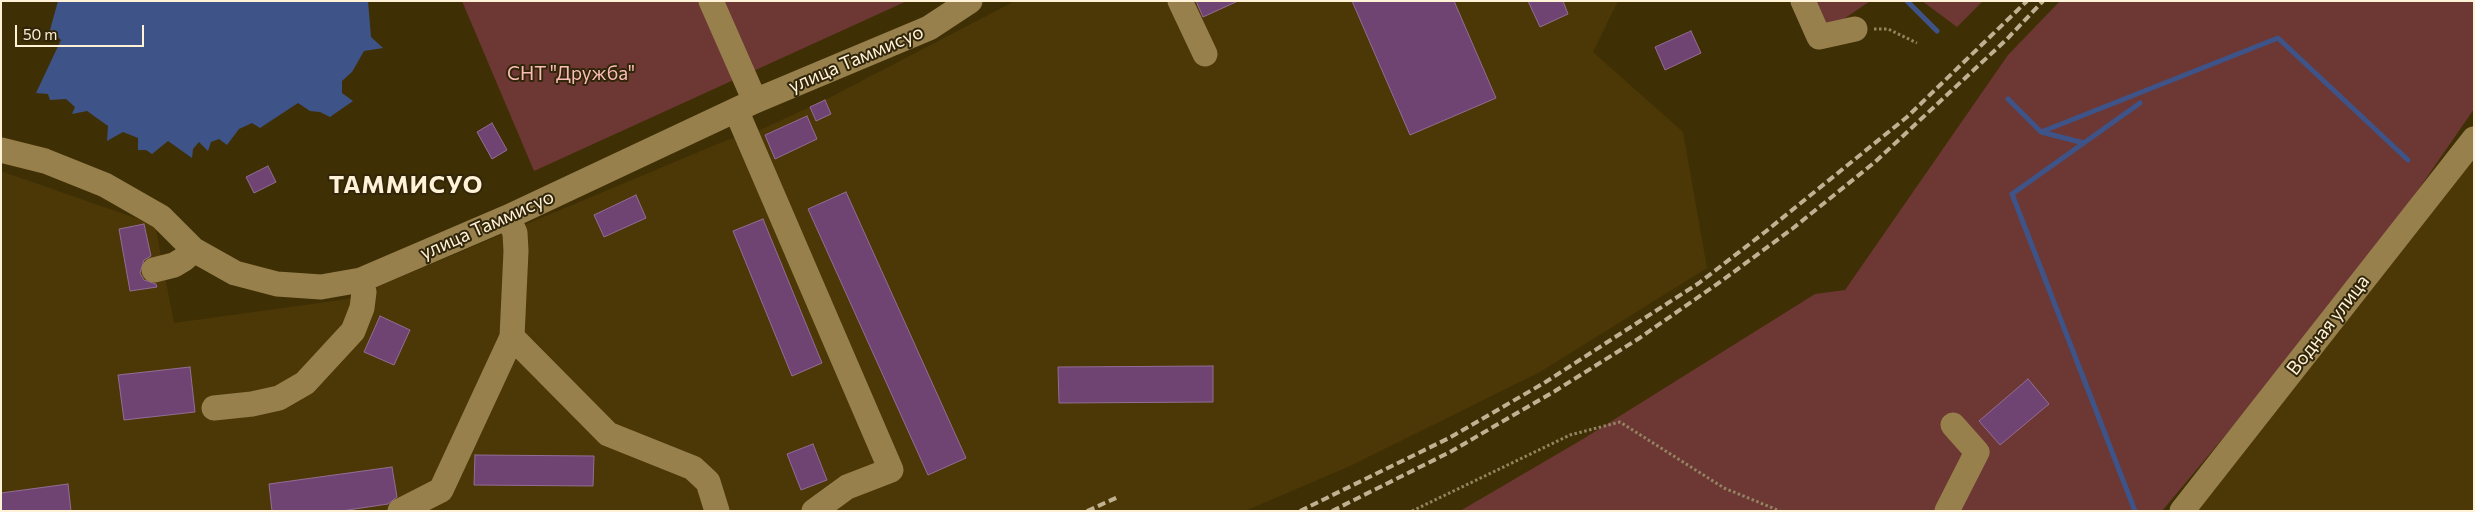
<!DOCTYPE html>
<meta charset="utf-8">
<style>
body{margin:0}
#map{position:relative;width:2475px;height:512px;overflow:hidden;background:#3f2f05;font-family:Commissioner,sans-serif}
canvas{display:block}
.frame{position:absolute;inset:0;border:2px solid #fff2d7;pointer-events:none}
.scale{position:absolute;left:15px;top:25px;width:129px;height:22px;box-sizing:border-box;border:2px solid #fff2d7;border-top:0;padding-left:6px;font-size:15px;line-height:18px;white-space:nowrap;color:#fff2d7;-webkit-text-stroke:4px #32260a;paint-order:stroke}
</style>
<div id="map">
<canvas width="2475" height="512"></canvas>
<div class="frame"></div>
<div class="scale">50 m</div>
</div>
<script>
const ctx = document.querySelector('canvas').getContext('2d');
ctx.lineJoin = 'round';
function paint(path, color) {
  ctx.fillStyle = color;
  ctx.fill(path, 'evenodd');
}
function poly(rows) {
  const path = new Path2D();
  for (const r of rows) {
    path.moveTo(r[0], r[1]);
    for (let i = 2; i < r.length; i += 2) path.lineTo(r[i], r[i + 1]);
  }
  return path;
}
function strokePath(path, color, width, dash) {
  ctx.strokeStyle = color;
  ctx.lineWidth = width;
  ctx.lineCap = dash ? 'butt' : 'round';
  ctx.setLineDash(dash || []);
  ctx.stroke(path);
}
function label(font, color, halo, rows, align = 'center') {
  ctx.font = font + ' Commissioner,sans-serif';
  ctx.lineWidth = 4;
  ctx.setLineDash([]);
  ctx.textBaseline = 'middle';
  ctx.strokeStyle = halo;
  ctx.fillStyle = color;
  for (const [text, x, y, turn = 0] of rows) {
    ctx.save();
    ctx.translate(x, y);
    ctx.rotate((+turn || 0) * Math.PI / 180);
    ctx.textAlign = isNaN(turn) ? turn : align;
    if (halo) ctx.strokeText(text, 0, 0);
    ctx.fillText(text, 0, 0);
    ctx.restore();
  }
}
const built = poly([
 [1015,1,1618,1,1593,52,1683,132,1707,268,1540,372,1350,466,1245,511,1,511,1,171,155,225,174,323,348,299,727,140,760,130,825,100],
 [2474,149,2474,511,2194,511]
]);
const green = poly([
 [462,1,907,1,534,171],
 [1814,1,1870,1,1828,30],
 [1922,1,1983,1,1957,27],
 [2060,1,2474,1,2474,109,2358,277,2162,511,1460,511,1583,439,1815,294,1845,290,2008,55]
]);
const water = poly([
 [58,1,368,1,371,37,383,48,364,51,352,72,342,81,342,93,353,101,330,117,320,112,310,111,298,103,260,128,252,123,239,129,227,145,219,139,211,142,208,151,199,142,193,149,192,158,168,141,152,154,146,150,138,150,138,138,123,132,107,141,108,126,87,111,72,114,75,107,66,99,50,100,48,94,36,93,61,40,50,30]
]);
const stream = poly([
 [1907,1,1937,31],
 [2008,99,2041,132,2278,38,2408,160],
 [2041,132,2084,143],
 [2135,511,2012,194,2140,103]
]);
const building = poly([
 [1196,1,1238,1,1203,17,1196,1],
 [1352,1,1454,1,1496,98,1410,135,1352,1],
 [1528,1,1563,1,1568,14,1540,27,1528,1],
 [1691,31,1701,53,1665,70,1655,47,1691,31],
 [825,100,831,114,816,121,810,107,825,100],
 [807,116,817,139,775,159,765,135,807,116],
 [492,123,507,150,492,159,477,132,492,123],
 [268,166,276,182,254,193,246,177,268,166],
 [846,192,966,458,928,475,808,209,846,192],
 [636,195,646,218,604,237,594,215,636,195],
 [763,219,822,363,792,376,733,231,763,219],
 [144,224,151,256,144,260,140,273,144,280,156,284,157,287,130,291,119,229,144,224],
 [380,316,410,330,394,365,364,352,380,316],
 [1213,366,1213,402,1059,403,1058,367,1213,366],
 [190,367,195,412,124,420,118,375,190,367],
 [2028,379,2049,404,2000,445,1979,421,2028,379],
 [813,444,827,480,801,490,787,454,813,444],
 [475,455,594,456,593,486,474,485,475,455],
 [392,467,397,497,388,504,341,511,272,511,269,484,392,467],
 [68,484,71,511,1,511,1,493,68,484]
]);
const path = poly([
 [1874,29,1888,29,1917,43],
 [1412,511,1570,435,1620,422,1724,488,1780,511]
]);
const minor = poly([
 [711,1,755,101],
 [1180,1,1205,54],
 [1803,1,1819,37,1855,29],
 [736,110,891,470,847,487,814,511],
 [1,150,45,161,105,185,161,217,194,250,235,273,277,284,321,287,361,280,508,217,755,101,929,28,970,1],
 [154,270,174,265,184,259,194,250],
 [512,337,608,434,693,468,708,482,717,511],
 [214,408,252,404,279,398,305,383,353,331,362,308,364,292,361,280],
 [400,511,441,490,512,337,516,251,515,233,508,217],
 [1947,511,1977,452,1953,425],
 [2182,511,2474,139]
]);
const rail = poly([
 [1087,511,1118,497],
 [1300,511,1449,438,1544,383,1699,283,1765,232,1907,117,2027,1],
 [1332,511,1450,452,1555,391,1638,339,1720,282,1792,229,1875,162,2007,39,2043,1]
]);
const streetNames = [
 ["улица Таммисуо",856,59,-23],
 ["улица Таммисуо",487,225,-24],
 ["Водная улица",2328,325,-52]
];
const parkNames = [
 ["СНТ \"Дружба\"",571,74]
];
const districtNames = [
 ["ТАММИСУО",406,185]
];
paint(built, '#4c3806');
paint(green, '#6d3734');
paint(water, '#3e5488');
strokePath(stream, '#3e5488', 5);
paint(building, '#704472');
strokePath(building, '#936d95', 1);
strokePath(path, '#938561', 3, [2.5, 2.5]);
strokePath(minor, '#98804d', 25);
strokePath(rail, '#bfb191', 4, [8, 4]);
label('19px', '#fff2d7', '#32260a', streetNames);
label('19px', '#f9bcb6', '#32260a', parkNames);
ctx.letterSpacing = '1px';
label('bold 24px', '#fff2d7', '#32260a', districtNames);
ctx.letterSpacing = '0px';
</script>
